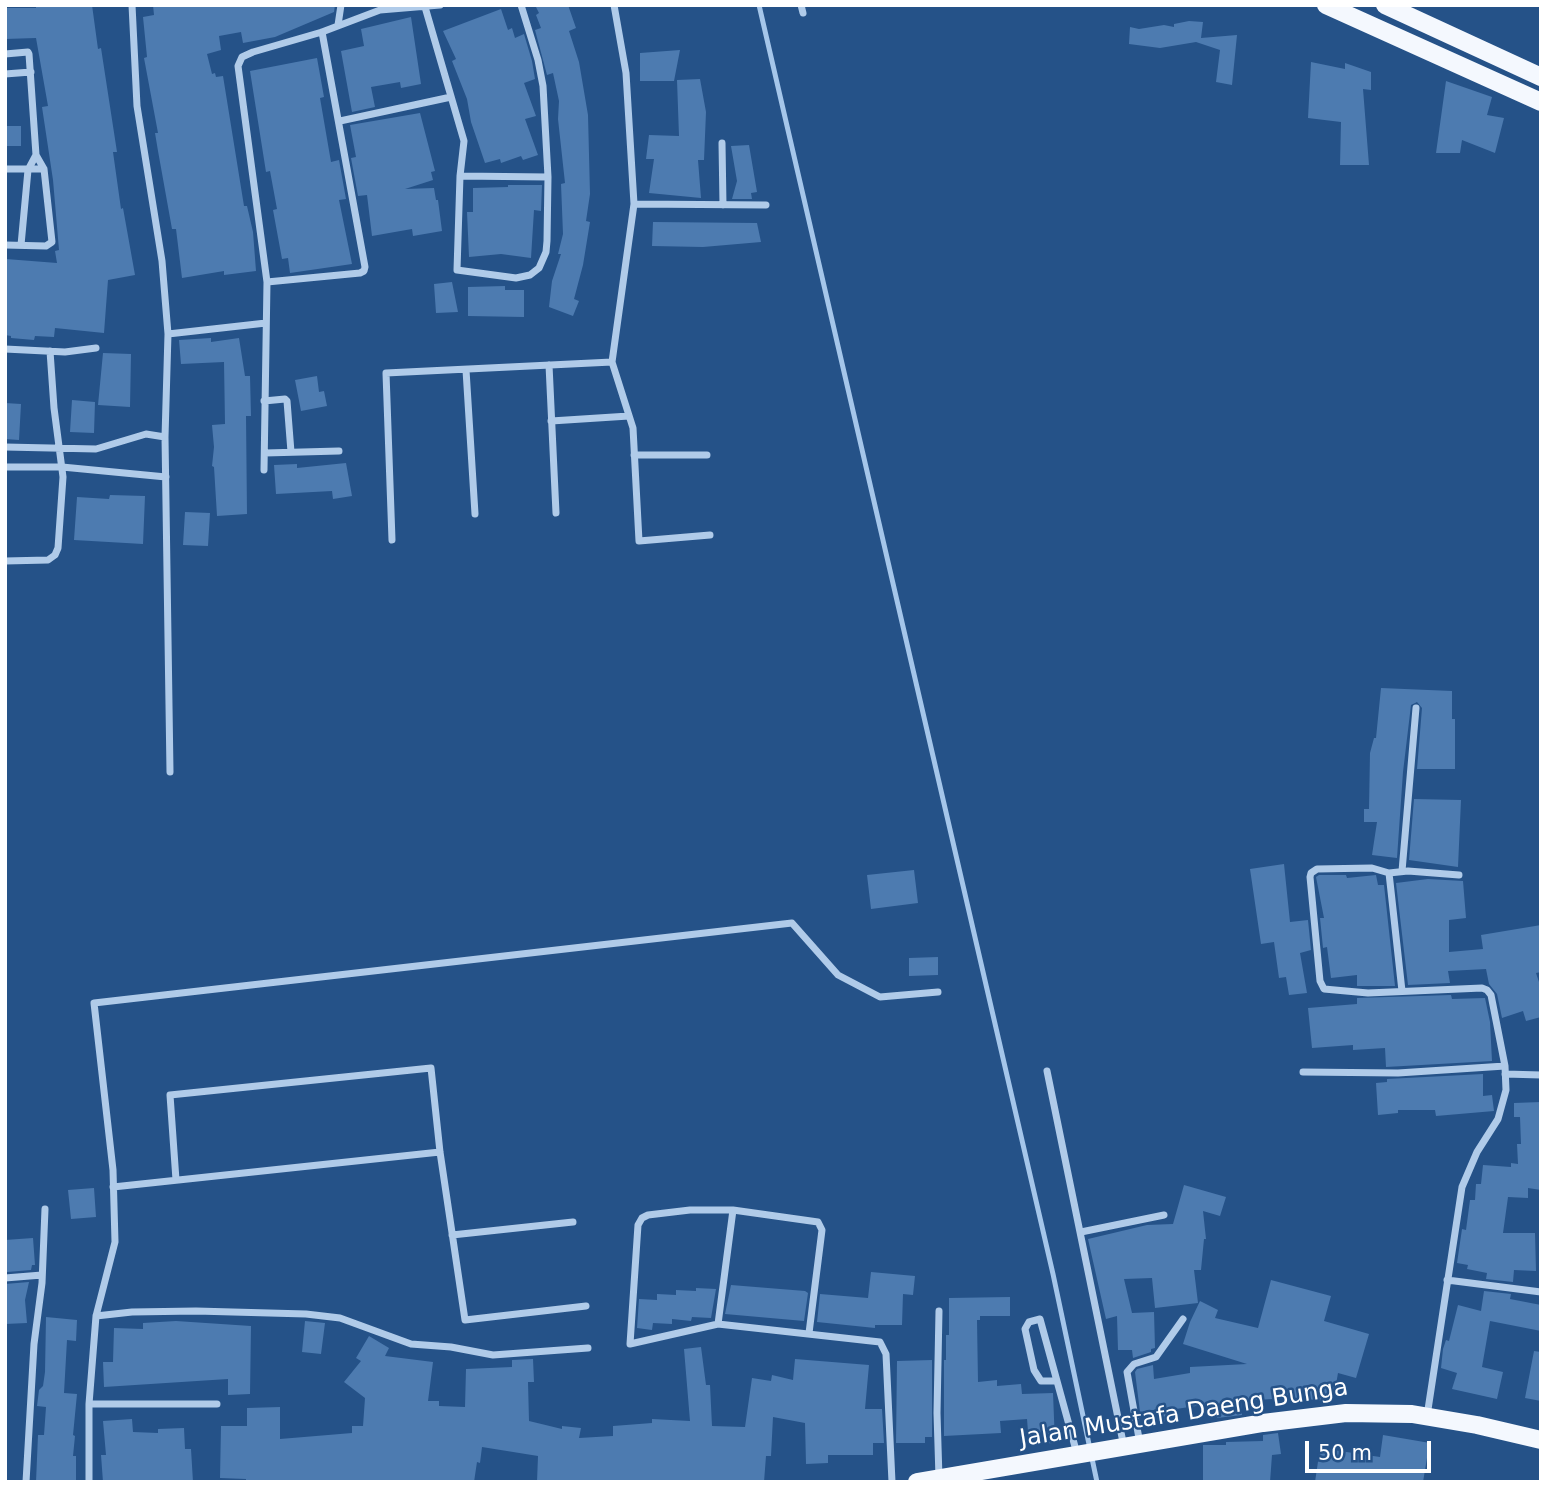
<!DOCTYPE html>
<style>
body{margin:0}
#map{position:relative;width:1546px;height:1487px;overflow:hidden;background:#255288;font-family:"DejaVu Sans",sans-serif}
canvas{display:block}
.frame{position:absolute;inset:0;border:7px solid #fff;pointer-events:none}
.scale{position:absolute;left:1305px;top:1441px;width:126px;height:32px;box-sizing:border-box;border:4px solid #fff;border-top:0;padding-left:9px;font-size:21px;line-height:24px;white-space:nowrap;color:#fff;-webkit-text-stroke:5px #255288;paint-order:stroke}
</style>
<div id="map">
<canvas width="1546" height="1487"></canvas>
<div class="frame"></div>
<div class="scale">50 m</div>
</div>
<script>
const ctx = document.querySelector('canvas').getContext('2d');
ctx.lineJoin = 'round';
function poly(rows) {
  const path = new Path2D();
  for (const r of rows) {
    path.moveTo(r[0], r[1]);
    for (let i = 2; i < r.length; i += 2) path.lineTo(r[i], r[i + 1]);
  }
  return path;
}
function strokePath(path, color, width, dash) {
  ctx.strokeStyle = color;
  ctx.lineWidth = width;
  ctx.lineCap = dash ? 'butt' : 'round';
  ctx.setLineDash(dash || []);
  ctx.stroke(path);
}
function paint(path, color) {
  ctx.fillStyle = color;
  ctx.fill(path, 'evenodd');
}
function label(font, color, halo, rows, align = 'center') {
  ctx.font = font + ' "DejaVu Sans",sans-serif';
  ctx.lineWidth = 5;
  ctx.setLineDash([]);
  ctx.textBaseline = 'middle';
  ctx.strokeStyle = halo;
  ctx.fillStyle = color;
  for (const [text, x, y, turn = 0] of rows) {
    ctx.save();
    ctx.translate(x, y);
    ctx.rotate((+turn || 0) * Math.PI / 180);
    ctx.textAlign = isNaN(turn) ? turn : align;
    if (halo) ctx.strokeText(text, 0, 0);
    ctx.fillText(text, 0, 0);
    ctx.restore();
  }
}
const stream = poly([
 [759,5,1053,1274,1097,1482]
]);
const building = poly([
 [36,5,92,5,98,49,101,48,117,152,113,152,121,209,123,208,135,275,108,280,104,333,55,328,54,337,35,336,34,340,11,338,11,336,5,335,6,259,57,263,55,251,59,250,53,180,42,107,48,106,36,38,5,39,5,8,36,8],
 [153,5,335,5,334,12,275,37,243,43,241,32,219,36,221,50,207,54,212,74,215,73,216,77,223,76,244,206,247,206,253,232,256,271,224,275,224,271,182,278,176,229,172,229,158,151,155,133,158,133,144,58,147,57,143,17,154,15],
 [535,5,568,5,576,28,569,31,579,62,588,115,590,194,586,221,590,222,583,265,574,299,579,301,573,316,549,307,552,281,561,254,558,254,563,234,561,184,565,183,558,119,559,101,553,73,547,75,535,30,541,28,536,15,539,13],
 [501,9,508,30,512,28,515,38,524,34,532,61,535,79,524,83,536,116,525,119,538,155,523,160,521,156,501,163,500,159,485,163,471,122,467,99,452,61,456,59,443,31],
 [411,17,421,84,401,88,400,82,371,87,375,107,352,112,341,51,364,46,361,29],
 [1189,21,1203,22,1201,38,1237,35,1232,85,1216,82,1220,50,1196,42,1160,48,1129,44,1130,27,1139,29,1164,25,1174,27,1174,24],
 [680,50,674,81,640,81,640,53],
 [317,58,324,97,320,98,331,162,339,160,346,199,339,200,352,264,290,273,288,258,282,259,273,210,277,209,270,171,266,172,250,71],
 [1311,62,1345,69,1345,63,1371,72,1371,90,1363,89,1369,165,1340,165,1341,122,1308,118],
 [700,79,706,112,704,160,698,160,701,198,649,193,654,159,646,159,649,135,679,136,677,80],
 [1446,81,1492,97,1487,115,1504,118,1495,153,1462,140,1460,153,1436,153],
 [420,113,435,171,431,172,433,180,405,189,434,188,436,200,438,200,442,231,413,236,412,229,372,236,367,195,358,196,351,158,356,157,350,125],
 [5,126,21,126,21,146,5,146],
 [749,145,757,192,751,193,752,199,732,199,737,181,731,146],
 [508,185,542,185,541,211,534,210,531,258,501,254,469,257,467,212,473,212,473,188,508,187],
 [653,222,757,223,761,242,703,247,652,246],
 [452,282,458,312,436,313,434,284],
 [505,286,505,290,524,290,524,317,468,316,468,287],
 [211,338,211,342,239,338,245,376,250,376,251,416,246,416,247,514,217,516,214,467,212,466,214,447,212,425,225,424,224,362,181,364,179,340],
 [103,353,131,354,130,407,98,405],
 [317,376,319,392,324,391,327,406,301,411,295,380],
 [72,400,95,402,94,433,70,432],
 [5,403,21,404,19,440,5,439],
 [346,463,352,496,333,499,332,491,276,494,274,465,297,464,297,468],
 [110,495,145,496,143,544,74,540,77,497,109,499],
 [185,512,210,513,208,546,183,545],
 [1381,688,1452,691,1452,719,1455,719,1455,769,1417,769,1422,708,1417,702,1411,705,1403,772,1397,858,1372,855,1377,822,1364,822,1364,809,1369,809,1370,753,1374,738,1376,738],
 [1414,799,1461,800,1458,867,1409,860],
 [1284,864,1290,922,1308,920,1311,950,1300,953,1307,993,1289,995,1286,977,1279,978,1274,942,1261,944,1250,869],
 [914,870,918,903,871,909,867,875],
 [1319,875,1346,875,1347,878,1376,875,1378,885,1384,885,1395,986,1357,986,1357,975,1331,978,1327,947,1323,948,1320,918,1324,918,1316,877],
 [1428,879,1463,881,1466,918,1449,920,1449,952,1483,949,1481,935,1541,925,1541,972,1536,973,1541,988,1541,1017,1526,1021,1523,1011,1502,1018,1497,994,1489,984,1486,969,1448,971,1450,983,1408,985,1396,883],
 [938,957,938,975,909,976,909,958],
 [1451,995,1452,999,1485,998,1490,1022,1492,1061,1386,1067,1385,1048,1353,1050,1353,1045,1312,1048,1308,1008,1357,1004,1357,998],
 [1483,1074,1483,1096,1492,1095,1494,1111,1436,1116,1435,1110,1398,1110,1398,1113,1378,1115,1376,1083,1387,1082,1387,1079],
 [1541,1102,1541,1190,1528,1188,1528,1198,1508,1197,1503,1233,1535,1233,1536,1271,1514,1270,1513,1282,1486,1279,1487,1273,1467,1269,1468,1265,1457,1263,1462,1229,1466,1230,1470,1200,1475,1200,1476,1184,1481,1184,1483,1165,1511,1167,1511,1163,1518,1164,1517,1144,1521,1144,1520,1117,1514,1117,1514,1103],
 [1184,1185,1226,1197,1220,1216,1203,1211,1206,1239,1204,1239,1201,1270,1194,1270,1198,1303,1155,1308,1152,1278,1124,1279,1132,1313,1154,1312,1155,1348,1151,1349,1151,1352,1133,1358,1132,1350,1118,1350,1117,1316,1106,1319,1088,1239,1147,1225,1173,1224],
 [94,1188,96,1217,71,1219,68,1190],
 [33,1238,35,1265,32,1265,31,1270,7,1272,5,1240],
 [871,1272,915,1276,913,1295,903,1294,902,1325,875,1325,875,1328,817,1322,820,1294,868,1298],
 [1271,1280,1331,1296,1324,1321,1369,1334,1356,1378,1338,1373,1333,1402,1272,1395,1272,1399,1241,1401,1242,1415,1217,1418,1216,1403,1176,1409,1177,1420,1162,1422,1160,1409,1140,1412,1135,1372,1137,1369,1153,1365,1154,1379,1190,1373,1190,1367,1247,1364,1183,1344,1190,1322,1200,1301,1218,1310,1215,1318,1258,1328],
 [29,1282,25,1300,27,1323,5,1324,5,1284],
 [731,1285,805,1291,808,1293,804,1321,725,1314],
 [696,1288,716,1289,711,1318,692,1317,691,1321,672,1319,672,1324,653,1323,652,1330,637,1328,639,1299,657,1300,657,1294,676,1295,676,1290,696,1291],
 [1484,1291,1511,1294,1510,1299,1541,1305,1541,1331,1490,1321,1482,1367,1503,1372,1497,1399,1452,1389,1457,1373,1441,1368,1443,1349,1446,1340,1449,1341,1458,1305,1481,1311],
 [1010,1297,1010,1316,980,1316,980,1320,977,1320,978,1382,997,1380,997,1386,1021,1384,1022,1394,1053,1393,1055,1443,1029,1444,1027,1419,1000,1421,1001,1433,944,1436,944,1360,946,1360,946,1335,949,1335,949,1298],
 [46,1317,77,1320,76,1341,67,1340,64,1393,77,1394,73,1435,75,1436,73,1456,76,1456,76,1482,36,1482,38,1435,44,1435,46,1407,37,1406,39,1390,43,1386,45,1372],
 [176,1321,251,1326,250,1394,228,1395,228,1379,104,1387,103,1362,113,1362,114,1328,143,1329,143,1323],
 [305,1321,325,1323,321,1354,302,1352],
 [369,1336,389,1348,385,1356,433,1362,428,1401,439,1401,439,1406,465,1407,466,1369,512,1367,512,1360,533,1359,534,1382,528,1382,529,1421,562,1429,562,1426,581,1428,579,1438,613,1436,613,1426,652,1423,652,1419,690,1421,684,1349,701,1347,706,1385,710,1385,712,1426,745,1427,752,1378,771,1381,772,1375,793,1380,795,1359,869,1365,865,1409,882,1409,884,1443,873,1443,873,1455,828,1455,828,1463,806,1464,805,1423,773,1417,771,1456,766,1456,764,1482,537,1482,538,1456,482,1447,480,1463,477,1462,474,1482,246,1482,246,1479,220,1478,221,1426,247,1426,247,1408,280,1407,280,1439,352,1433,352,1426,363,1426,365,1398,344,1382,361,1361,356,1358],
 [1534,1351,1541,1352,1541,1401,1525,1398],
 [932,1360,932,1437,925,1437,925,1443,896,1443,897,1361],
 [132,1419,133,1432,158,1433,158,1429,184,1428,185,1449,191,1449,193,1482,103,1482,101,1455,106,1455,103,1421],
 [1278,1433,1281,1454,1272,1455,1270,1482,1203,1482,1203,1445,1226,1445,1226,1442,1263,1441,1263,1435],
 [1383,1435,1430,1443,1430,1458,1427,1458,1423,1482,1315,1482,1320,1448,1380,1457]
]);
const street = poly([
 [132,5,137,106,162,261,168,334,165,437,170,772],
 [801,5,803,13],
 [425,7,464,141,460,176,457,270,516,278,530,275,539,268,546,252,547,241,548,177,543,86,538,60,521,5],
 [338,25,341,5],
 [5,54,28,52,29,54,36,155,44,169,52,242,46,246,5,245],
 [5,74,31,72],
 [340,121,451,97],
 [722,143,723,205],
 [5,169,44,169],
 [460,176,548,177],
 [634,204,766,205],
 [21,245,28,170,36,155],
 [267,282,360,273,364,271,365,267,322,32],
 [168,334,266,323],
 [5,349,65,352,96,348],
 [612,362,633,428,639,541,710,535],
 [549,365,556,513],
 [466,370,475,514],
 [264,401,285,399,287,401,291,452],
 [551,421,629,416],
 [5,447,96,449,146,434,165,437],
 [265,453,339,451],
 [634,455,707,455],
 [5,467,62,467,166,477],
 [264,470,267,282,238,66,242,57,253,52,322,32,380,10,440,5],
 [392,540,386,373,612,362,634,204,626,73,614,5],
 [5,561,48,560,55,555,58,548,63,477,54,408,50,351],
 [1402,871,1416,708],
 [1389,873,1402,991],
 [1047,1071,1124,1447],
 [1303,1072,1398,1073,1505,1066],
 [1505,1074,1541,1075],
 [176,1180,170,1095,431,1068,440,1152,465,1320,586,1306],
 [113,1187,440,1152],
 [1081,1232,1164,1215],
 [452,1235,573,1222],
 [5,1278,42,1275],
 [1447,1280,1541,1292],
 [96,1316,132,1312,196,1311,306,1314,340,1318,411,1344,451,1347,493,1355,588,1348],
 [718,1324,733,1210],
 [809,1333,822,1230,818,1222,733,1210,690,1210,648,1215,642,1218,638,1225,630,1344,718,1324,880,1342,886,1354,892,1482],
 [1056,1381,1041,1381,1034,1370,1025,1329,1029,1322,1040,1319,1077,1454],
 [89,1404,217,1404],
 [1427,1416,1462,1187,1477,1152,1498,1119,1506,1090,1505,1066,1491,995,1487,990,1482,988,1368,993,1324,989,1320,981,1310,877,1311,873,1317,869,1372,868,1389,873,1408,871,1459,875],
 [1140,1444,1127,1372,1134,1364,1156,1357,1183,1319],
 [939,1478,937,1413,939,1311],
 [26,1482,34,1344,42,1283,45,1209],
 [89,1482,89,1404,96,1316,115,1242,113,1170,94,1003,792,923,838,975,880,997,938,992]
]);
const primary = poly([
 [1326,5,1541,102],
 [1385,5,1541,77],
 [917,1482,1263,1423,1346,1413,1412,1414,1477,1425,1541,1440]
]);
const streetNames = [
 ["Jalan Mustafa Daeng Bunga",1184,1414,-9]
];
strokePath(stream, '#a5c6ea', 5);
paint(building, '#4d7bb0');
strokePath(street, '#b0cbe9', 7);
strokePath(primary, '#f4f8fe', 18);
label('24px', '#fff', '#255288', streetNames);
</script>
